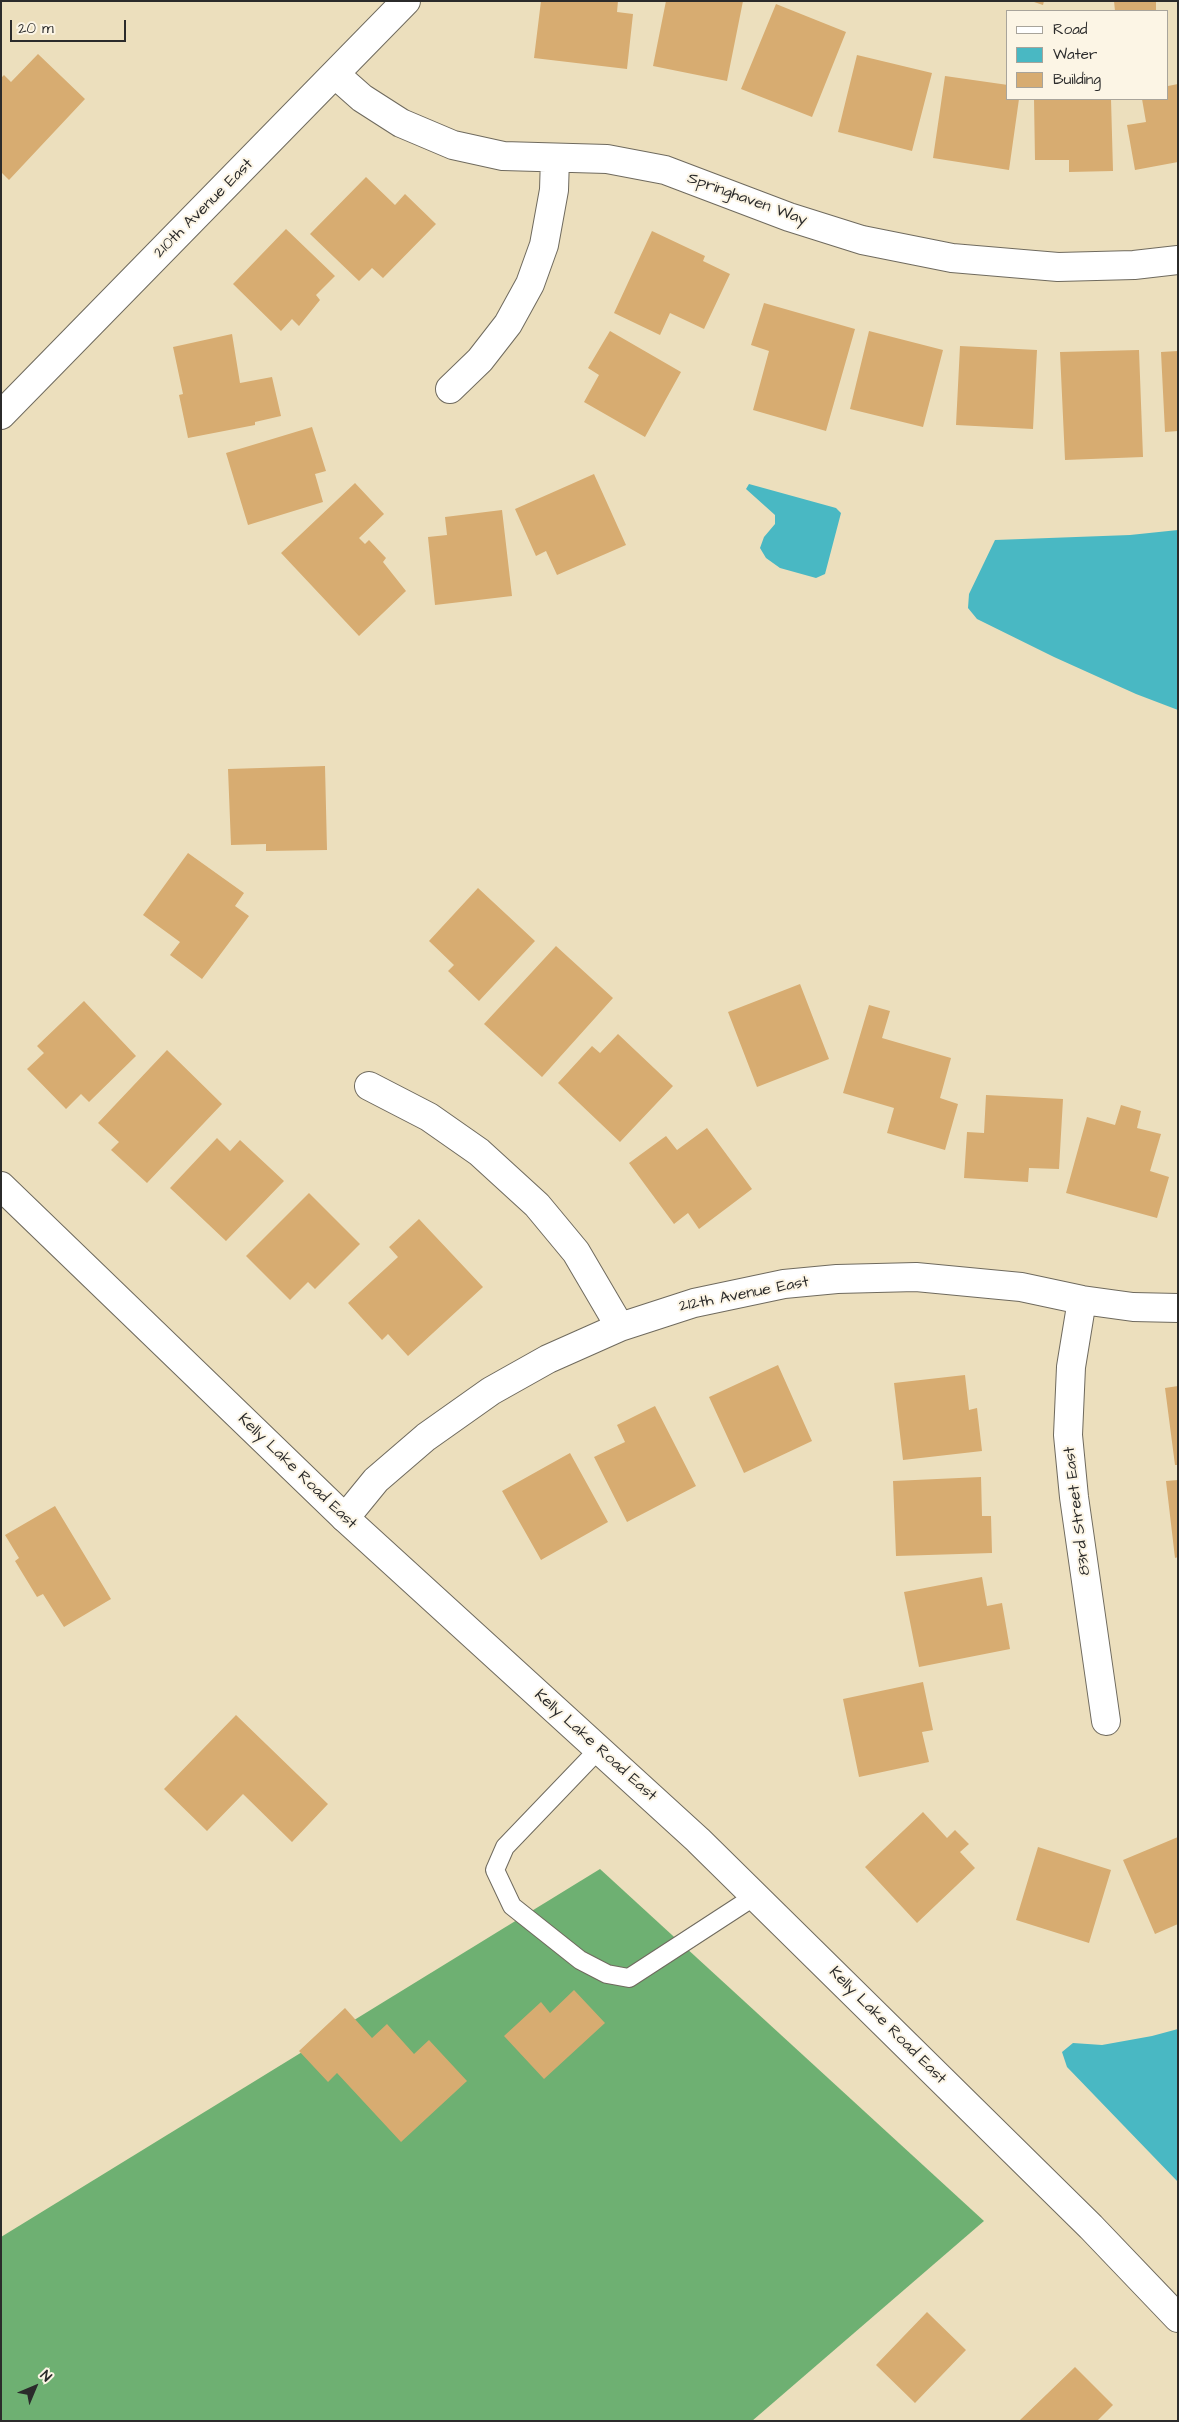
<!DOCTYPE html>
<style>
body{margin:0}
#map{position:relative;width:1179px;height:2422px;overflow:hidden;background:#ecdfbd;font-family:"Architects Daughter",sans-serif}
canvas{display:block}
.frame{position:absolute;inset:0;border:2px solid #2b2b2b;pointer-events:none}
.legend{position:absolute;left:1006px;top:10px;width:162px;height:90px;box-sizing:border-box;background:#fcf5e5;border:1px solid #a8a49b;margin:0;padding:6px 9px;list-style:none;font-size:15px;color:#2b2b2b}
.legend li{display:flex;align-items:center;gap:10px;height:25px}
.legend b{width:25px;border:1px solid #a8a49b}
.north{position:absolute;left:10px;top:2362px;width:50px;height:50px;-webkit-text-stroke:4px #fcf5e5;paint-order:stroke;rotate:45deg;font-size:14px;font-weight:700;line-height:20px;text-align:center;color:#2b2b2b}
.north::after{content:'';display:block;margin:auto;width:18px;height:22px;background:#2b2b2b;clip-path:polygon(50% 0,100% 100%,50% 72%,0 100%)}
.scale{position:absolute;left:10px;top:20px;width:116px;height:22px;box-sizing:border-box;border:2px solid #2b2b2b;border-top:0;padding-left:6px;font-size:15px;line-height:18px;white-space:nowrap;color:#2b2b2b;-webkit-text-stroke:4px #fcf5e5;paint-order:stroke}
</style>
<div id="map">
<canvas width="1179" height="2422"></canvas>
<div class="frame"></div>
<ul class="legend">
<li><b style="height:6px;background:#fff"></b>Road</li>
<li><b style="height:14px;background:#49b8c3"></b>Water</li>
<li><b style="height:14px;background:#d7ac71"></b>Building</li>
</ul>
<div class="north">N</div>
<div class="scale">20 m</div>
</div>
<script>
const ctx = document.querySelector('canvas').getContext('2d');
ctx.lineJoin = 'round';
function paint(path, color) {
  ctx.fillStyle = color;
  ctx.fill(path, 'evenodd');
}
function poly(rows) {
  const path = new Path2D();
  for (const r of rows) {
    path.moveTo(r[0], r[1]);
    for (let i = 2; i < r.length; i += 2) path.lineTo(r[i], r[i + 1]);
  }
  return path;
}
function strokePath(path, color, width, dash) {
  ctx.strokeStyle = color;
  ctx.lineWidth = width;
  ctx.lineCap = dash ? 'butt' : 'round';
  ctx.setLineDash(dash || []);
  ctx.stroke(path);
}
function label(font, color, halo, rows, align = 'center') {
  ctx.font = font + ' "Architects Daughter",sans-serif';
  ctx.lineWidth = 4;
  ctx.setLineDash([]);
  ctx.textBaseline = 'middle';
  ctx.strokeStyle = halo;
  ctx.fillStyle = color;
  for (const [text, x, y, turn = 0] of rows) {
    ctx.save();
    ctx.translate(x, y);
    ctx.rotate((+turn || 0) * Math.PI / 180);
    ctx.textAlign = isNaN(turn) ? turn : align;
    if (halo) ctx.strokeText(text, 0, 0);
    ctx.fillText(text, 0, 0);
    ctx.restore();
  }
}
const forest = poly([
 [600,1869,984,2221,752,2421,1,2421,1,2237]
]);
const water = poly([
 [749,484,836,508,841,513,825,574,816,578,780,568,766,558,760,548,764,537,775,524,775,515,746,489],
 [1178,530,1178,710,1136,694,1054,657,977,619,968,608,969,594,995,540,1130,535],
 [1178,2029,1178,2182,1067,2067,1062,2052,1073,2043,1102,2045,1152,2036]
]);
const building = poly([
 [541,1,618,1,617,12,633,14,627,69,534,58],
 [666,1,743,1,727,81,653,66],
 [1031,1,1044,1,1043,5],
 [1114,1,1156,1,1156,10,1115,11],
 [776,4,846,32,812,117,741,89],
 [38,54,85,99,9,180,1,172,1,78,4,75,11,82],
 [857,55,932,73,912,151,838,132],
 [945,76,1008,85,1008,99,1019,99,1009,170,933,158],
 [1178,84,1178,162,1135,170,1127,125,1146,122,1142,99,1168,99,1168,86],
 [1034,99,1111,99,1113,171,1069,172,1069,160,1035,160],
 [366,177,395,205,405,194,436,224,383,278,372,268,359,281,310,234],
 [286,229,335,276,316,295,320,300,299,326,292,319,281,331,233,284],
 [652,231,705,256,703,261,730,274,704,329,670,313,660,335,614,313],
 [764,303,855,329,826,431,753,410,769,351,751,345],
 [610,331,681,372,645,437,584,402,599,375,588,368],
 [869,331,943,350,923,427,850,409],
 [232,334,240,383,272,377,281,416,255,422,255,425,188,438,179,395,183,394,173,347],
 [960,346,1037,350,1033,429,956,425],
 [1139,350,1143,457,1065,460,1060,352],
 [1178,351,1178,431,1165,432,1161,352],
 [312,427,326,471,315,474,323,502,248,525,226,453],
 [594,474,626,545,557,575,546,551,536,556,515,509],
 [355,483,384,514,359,538,365,544,369,540,386,558,383,562,406,591,359,636,281,553],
 [502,510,512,596,435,605,428,537,447,535,445,517],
 [325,766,327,850,266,851,266,844,231,845,228,769],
 [188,853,244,893,235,906,249,916,202,979,170,955,180,942,143,915],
 [478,888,535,941,479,1001,448,971,454,965,429,941],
 [556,946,613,998,542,1077,484,1024],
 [800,984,829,1059,757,1087,728,1012],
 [84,1001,136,1056,89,1102,81,1094,66,1109,27,1069,44,1053,37,1046],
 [869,1005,890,1011,882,1038,951,1058,940,1098,958,1104,945,1150,887,1133,894,1108,843,1093],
 [618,1034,673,1086,620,1142,558,1083,592,1046,600,1053],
 [167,1050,222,1104,147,1183,111,1150,119,1142,98,1123],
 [986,1095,1063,1099,1059,1169,1029,1168,1028,1182,964,1178,967,1132,984,1133],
 [1121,1105,1141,1111,1137,1128,1161,1134,1150,1171,1169,1177,1157,1218,1066,1193,1087,1117,1115,1125],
 [707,1128,752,1189,699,1229,688,1213,674,1224,629,1163,666,1136,677,1150],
 [217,1138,230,1151,240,1140,284,1181,226,1241,170,1188],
 [309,1193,360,1244,315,1289,308,1282,290,1300,246,1256],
 [419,1219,483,1287,408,1356,388,1334,382,1340,348,1303,398,1257,389,1247],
 [778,1365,812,1441,744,1473,709,1397],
 [965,1375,969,1410,977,1408,982,1451,903,1460,894,1383],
 [1178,1386,1178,1465,1175,1465,1165,1388],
 [655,1406,696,1486,627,1522,594,1457,625,1442,617,1425],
 [570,1453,608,1522,541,1560,502,1491],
 [981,1477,982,1516,991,1516,992,1553,896,1556,893,1481],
 [1178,1480,1178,1557,1175,1558,1166,1481],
 [55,1506,111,1599,64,1627,43,1594,37,1597,15,1561,19,1558,5,1535],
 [982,1577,987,1606,1002,1603,1010,1649,919,1667,904,1592],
 [923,1682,933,1730,922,1732,929,1762,859,1777,843,1699],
 [236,1715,328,1804,292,1842,243,1794,207,1831,164,1789],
 [923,1812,947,1838,955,1830,969,1844,960,1852,975,1868,917,1923,865,1867],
 [1178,1837,1178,1924,1155,1934,1123,1860],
 [1038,1847,1111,1870,1089,1943,1016,1920],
 [574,1990,605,2023,544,2079,504,2036,541,2002,550,2013],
 [345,2008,372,2038,387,2024,414,2054,429,2040,467,2081,401,2142,337,2073,328,2082,299,2051],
 [927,2312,966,2350,915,2403,876,2365],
 [1075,2367,1113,2405,1097,2421,1019,2421]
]);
const lane = poly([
 [598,1750,505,1847,495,1870,512,1906,580,1960,607,1974,629,1978,755,1896]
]);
const street = poly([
 [336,75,362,98,401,123,453,145,503,156,607,159,665,170,789,217,862,240,952,258,1058,267,1134,265,1178,260],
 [450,389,480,360,508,324,530,284,544,245,554,190,555,158],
 [1,415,406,1],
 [369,1086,429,1117,479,1152,537,1205,576,1252,620,1327],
 [1082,1300,1071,1367,1068,1435,1074,1497,1106,1721],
 [345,1518,376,1480,426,1437,491,1391,548,1359,620,1327,694,1303,784,1284,837,1279,916,1277,1021,1287,1082,1300,1133,1307,1178,1308]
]);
const secondary = poly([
 [1,1186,345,1518,698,1840,1091,2227,1178,2318]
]);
const streetNames = [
 ["Springhaven Way",747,200,20],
 ["210th Avenue East",204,209,-45],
 ["212th Avenue East",744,1295,-11],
 ["Kelly Lake Road East",297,1472,44],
 ["83rd Street East",1078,1511,-97],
 ["Kelly Lake Road East",595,1746,42],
 ["Kelly Lake Road East",887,2026,45]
];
paint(forest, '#6eb072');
paint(water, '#49b8c3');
paint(building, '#d7ac71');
strokePath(lane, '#6f6a5e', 20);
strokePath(street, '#6f6a5e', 30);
strokePath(secondary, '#6f6a5e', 30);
strokePath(lane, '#fff', 18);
strokePath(street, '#fff', 28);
strokePath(secondary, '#fff', 28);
label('16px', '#2b2b2b', '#fcf5e5', streetNames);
</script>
